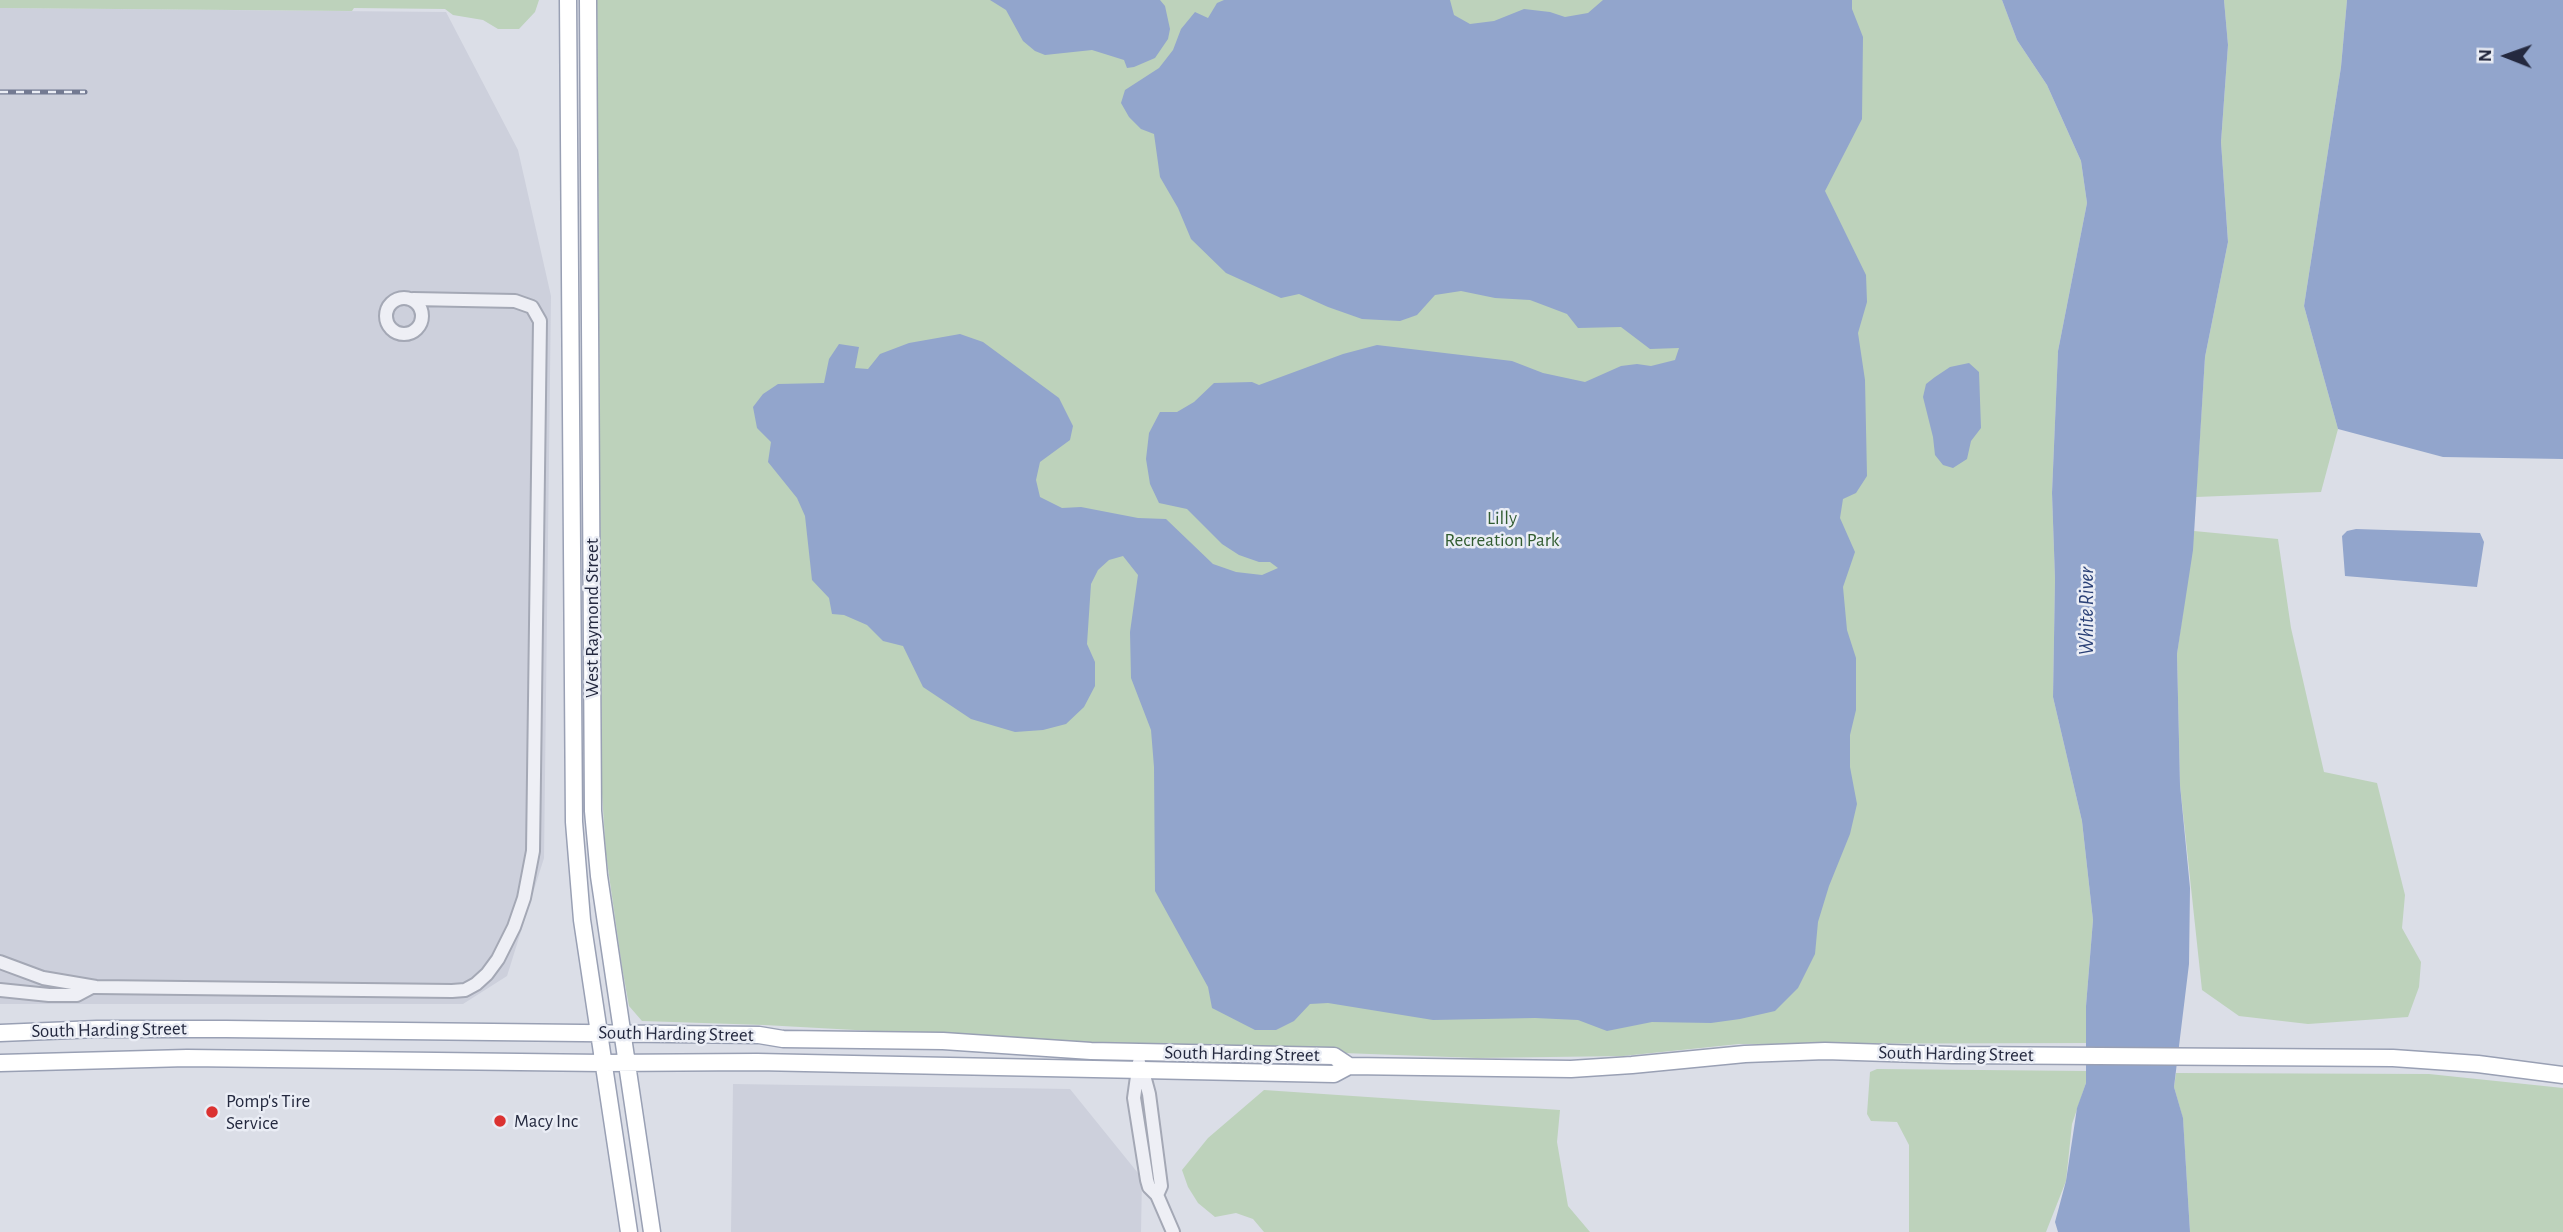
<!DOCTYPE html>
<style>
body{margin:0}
#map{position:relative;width:2563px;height:1232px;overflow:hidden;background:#dbdee7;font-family:"Alegreya Sans",sans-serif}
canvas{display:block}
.north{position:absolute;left:2472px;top:21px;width:70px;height:70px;-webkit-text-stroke:5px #eaedf5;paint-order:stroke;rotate:271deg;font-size:19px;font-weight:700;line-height:28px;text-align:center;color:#24293f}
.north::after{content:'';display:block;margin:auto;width:24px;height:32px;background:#24293f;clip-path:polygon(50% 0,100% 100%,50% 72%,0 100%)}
</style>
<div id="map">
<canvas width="2563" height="1232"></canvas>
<div class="north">N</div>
</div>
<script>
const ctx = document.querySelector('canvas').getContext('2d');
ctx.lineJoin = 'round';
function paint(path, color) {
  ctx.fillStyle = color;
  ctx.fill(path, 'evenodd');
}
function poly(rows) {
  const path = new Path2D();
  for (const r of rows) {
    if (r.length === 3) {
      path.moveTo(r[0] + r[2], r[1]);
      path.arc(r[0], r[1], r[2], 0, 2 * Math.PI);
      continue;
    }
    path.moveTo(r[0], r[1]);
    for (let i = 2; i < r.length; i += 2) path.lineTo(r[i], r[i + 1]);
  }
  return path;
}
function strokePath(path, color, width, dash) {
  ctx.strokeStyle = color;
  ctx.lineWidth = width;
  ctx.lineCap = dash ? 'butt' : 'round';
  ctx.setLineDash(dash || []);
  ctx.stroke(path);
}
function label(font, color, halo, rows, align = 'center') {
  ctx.font = font + ' "Alegreya Sans",sans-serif';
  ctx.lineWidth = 5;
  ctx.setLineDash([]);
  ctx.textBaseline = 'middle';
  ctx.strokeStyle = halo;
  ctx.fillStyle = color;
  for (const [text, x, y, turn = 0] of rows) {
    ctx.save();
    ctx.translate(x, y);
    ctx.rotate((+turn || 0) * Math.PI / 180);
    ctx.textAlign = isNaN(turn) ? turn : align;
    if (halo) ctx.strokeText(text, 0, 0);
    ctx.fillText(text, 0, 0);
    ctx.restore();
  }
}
const built = poly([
 [0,8,446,12,518,150,551,296,544,858,507,976,463,1004,0,1004],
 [733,1084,1070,1089,1142,1178,1141,1232,731,1232]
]);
const green = poly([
 [0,0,539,0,535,12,519,29,498,29,483,20,453,15,445,9,354,8,352,11,0,8],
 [597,0,2002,0,2017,40,2047,85,2081,161,2087,203,2058,351,2052,493,2055,579,2053,697,2082,821,2093,920,2086,1006,2086,1043,1739,1044,1623,1056,1477,1058,1129,1045,764,1025,642,1021,629,1006,622,967,606,854,602,794],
 [2224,0,2347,0,2341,67,2304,306,2338,429,2321,492,2196,497,2205,357,2228,242,2221,142,2228,45],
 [2194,531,2278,539,2291,628,2324,772,2377,783,2405,895,2402,928,2421,962,2419,987,2408,1017,2308,1024,2239,1016,2202,990,2180,785,2177,654],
 [1877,1069,2086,1071,2086,1083,2072,1124,2066,1181,2046,1232,1909,1232,1909,1145,1897,1122,1871,1121,1867,1114,1870,1072],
 [2176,1073,2429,1074,2563,1088,2563,1232,2190,1232,2183,1119,2174,1087],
 [1264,1090,1560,1110,1557,1142,1568,1206,1590,1232,1264,1232,1253,1219,1236,1213,1215,1217,1198,1203,1188,1187,1182,1170,1208,1138]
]);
const water = poly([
 [990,0,1160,0,1165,6,1170,29,1168,39,1155,58,1134,67,1127,68,1124,60,1092,50,1045,55,1035,51,1023,41,1006,10],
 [1224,0,1450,0,1454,15,1470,24,1494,21,1524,9,1550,12,1565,17,1588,13,1603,0,1852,0,1852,9,1863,37,1862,119,1825,191,1866,275,1867,302,1858,333,1865,380,1867,476,1856,493,1843,499,1840,518,1855,552,1843,587,1847,630,1856,658,1856,710,1850,735,1850,767,1857,804,1850,834,1829,886,1818,922,1815,954,1798,988,1775,1011,1740,1019,1711,1023,1652,1022,1607,1031,1578,1020,1535,1018,1433,1020,1328,1003,1310,1004,1294,1021,1276,1030,1255,1030,1212,1008,1208,987,1155,891,1154,767,1151,730,1131,678,1130,632,1138,575,1123,556,1109,560,1098,570,1091,584,1087,644,1095,662,1095,686,1084,707,1066,724,1043,730,1015,732,971,719,923,687,903,646,883,641,867,625,844,615,832,614,829,598,812,580,805,516,797,498,768,462,771,442,757,428,753,407,763,394,778,384,824,383,829,359,839,344,859,347,855,368,868,369,880,354,909,343,960,334,983,342,1059,398,1073,426,1070,440,1040,462,1036,480,1040,497,1062,508,1081,507,1138,518,1166,519,1213,564,1236,572,1262,575,1278,568,1270,562,1259,562,1239,555,1222,544,1187,509,1159,503,1150,484,1146,459,1149,433,1160,412,1177,412,1194,402,1214,383,1252,382,1259,385,1343,354,1377,345,1512,361,1543,373,1585,382,1621,366,1637,364,1651,366,1675,360,1679,348,1650,349,1621,327,1578,328,1567,314,1530,300,1495,298,1461,291,1435,295,1417,315,1400,321,1362,319,1328,307,1299,294,1281,298,1226,273,1191,239,1178,208,1160,177,1154,134,1141,129,1129,117,1121,103,1125,90,1159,68,1173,50,1181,29,1195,12,1208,18,1217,3],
 [2002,0,2224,0,2228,45,2221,142,2228,242,2205,357,2193,550,2177,654,2180,785,2190,888,2189,964,2174,1087,2183,1118,2190,1232,2058,1232,2055,1222,2066,1181,2077,1108,2086,1083,2086,1006,2093,920,2082,821,2053,697,2055,579,2052,493,2058,351,2087,203,2081,161,2047,85,2017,40],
 [2347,0,2563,0,2563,459,2443,457,2338,429,2304,306,2341,67],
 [1969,363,1979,372,1981,428,1971,441,1967,459,1953,468,1943,465,1935,455,1933,437,1923,397,1926,384,1935,377,1950,367],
 [2356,529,2480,533,2484,542,2477,587,2345,576,2342,536,2347,531]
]);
const minor = poly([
 [404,316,18],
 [0,962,43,978,96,987,452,991,465,990,476,984,487,974,498,959,514,927,524,898,533,851,540,321,532,307,515,301,413,299],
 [0,990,49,995,77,995,92,987],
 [1139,1062,1134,1098,1147,1180,1149,1187,1157,1195,1173,1232],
 [1139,1070,1145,1079,1149,1094,1161,1186,1157,1195]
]);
const major = poly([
 [568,0,574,822,582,920,629,1232],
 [588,0,593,811,599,876,652,1232],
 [0,1033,97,1029,226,1029,759,1035,783,1039,943,1041,1091,1051,1334,1056,1349,1066],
 [0,1063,187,1058,603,1063,757,1062,1334,1074,1349,1066,1571,1069,1632,1065,1745,1054,1825,1051,1952,1055,2393,1058,2478,1064,2563,1075]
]);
const rail = poly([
 [0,92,85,92]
]);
const markers = [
 [212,1112,7,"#db3231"],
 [500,1121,7,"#db3231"]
];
const parkNames = [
 ["Lilly",1502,518],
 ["Recreation Park",1502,540]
];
const streetNames = [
 ["West Raymond Street",592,618,-90],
 ["South Harding Street",109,1030,-1],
 ["South Harding Street",676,1034,1],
 ["South Harding Street",1242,1054,1],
 ["South Harding Street",1956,1054,1]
];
const poiNames = [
 ["Pomp's Tire",226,1101],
 ["Service",226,1123],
 ["Macy Inc",514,1121]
];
const waterNames = [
 ["White River",2087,611,-90]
];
paint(built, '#cdd0dc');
paint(green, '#bdd2bb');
paint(water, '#92a5cc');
strokePath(minor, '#a4a8b5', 16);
strokePath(major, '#99a0b4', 19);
strokePath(minor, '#eeeff5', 12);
strokePath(major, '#fff', 16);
strokePath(rail, '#737a92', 5);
strokePath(rail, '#eaedf5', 2.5, [8]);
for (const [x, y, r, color] of markers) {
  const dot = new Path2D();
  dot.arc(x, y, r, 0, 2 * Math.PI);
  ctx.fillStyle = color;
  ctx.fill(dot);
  strokePath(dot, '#eaedf5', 2.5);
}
label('19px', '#315c30', '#eaedf5', parkNames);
label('19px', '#24293f', '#eaedf5', streetNames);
label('19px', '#24293f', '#eaedf5', poiNames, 'left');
label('italic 21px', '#2a4076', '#eaedf5', waterNames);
</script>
